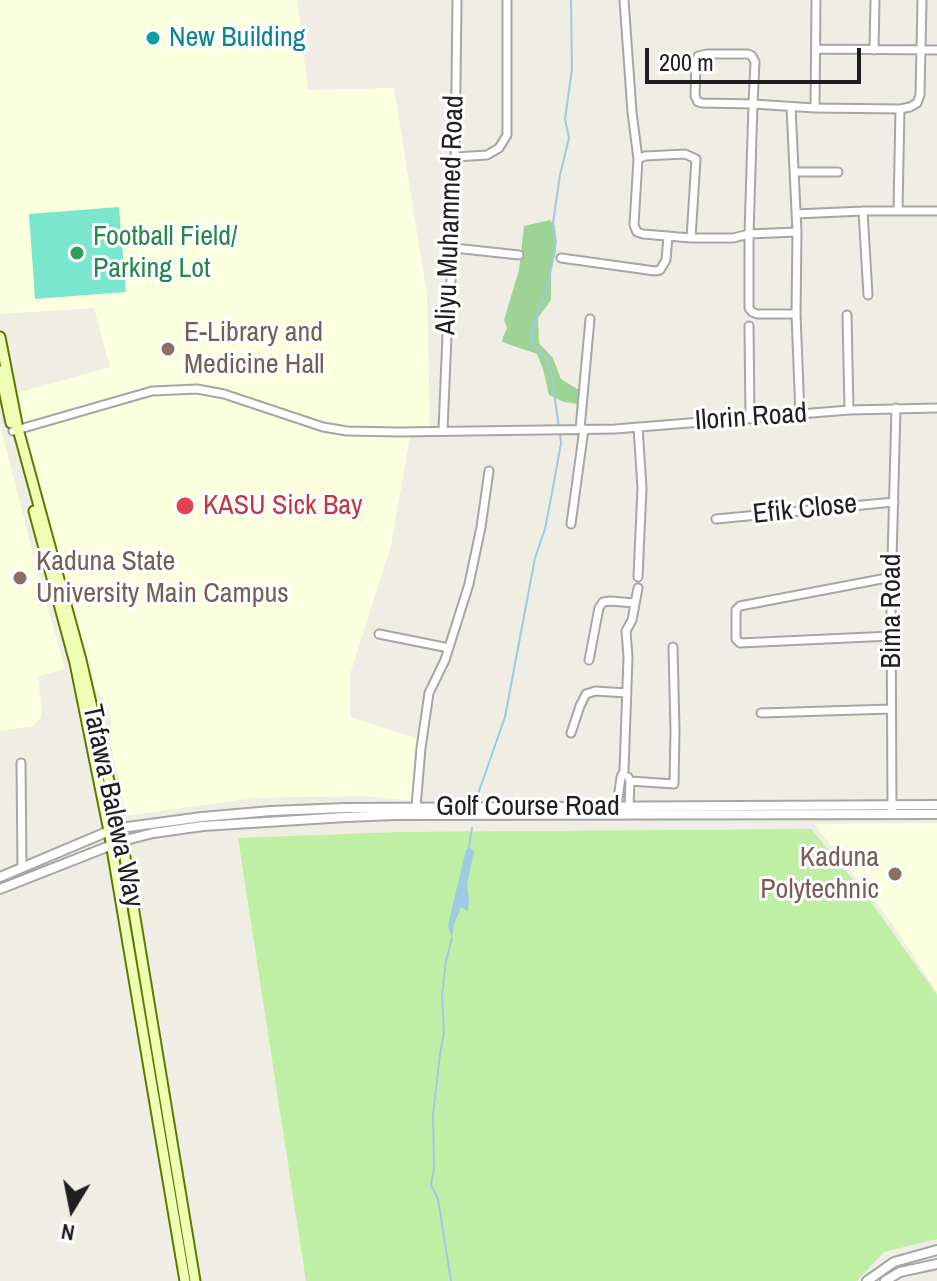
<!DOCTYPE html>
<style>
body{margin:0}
#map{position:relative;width:937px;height:1281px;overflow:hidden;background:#f0eee4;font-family:"Archivo Narrow",sans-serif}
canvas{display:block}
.north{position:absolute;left:32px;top:1169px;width:80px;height:80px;-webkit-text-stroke:6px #fff;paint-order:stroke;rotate:190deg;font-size:22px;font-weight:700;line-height:32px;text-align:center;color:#1f1f1f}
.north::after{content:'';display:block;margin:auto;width:28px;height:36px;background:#1f1f1f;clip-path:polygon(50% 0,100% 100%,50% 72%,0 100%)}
.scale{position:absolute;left:645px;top:48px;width:216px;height:36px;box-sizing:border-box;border:4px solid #1f1f1f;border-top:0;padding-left:10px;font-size:24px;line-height:28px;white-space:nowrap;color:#1f1f1f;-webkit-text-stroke:6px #fff;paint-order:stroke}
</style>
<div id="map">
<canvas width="937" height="1281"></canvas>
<div class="north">N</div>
<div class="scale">200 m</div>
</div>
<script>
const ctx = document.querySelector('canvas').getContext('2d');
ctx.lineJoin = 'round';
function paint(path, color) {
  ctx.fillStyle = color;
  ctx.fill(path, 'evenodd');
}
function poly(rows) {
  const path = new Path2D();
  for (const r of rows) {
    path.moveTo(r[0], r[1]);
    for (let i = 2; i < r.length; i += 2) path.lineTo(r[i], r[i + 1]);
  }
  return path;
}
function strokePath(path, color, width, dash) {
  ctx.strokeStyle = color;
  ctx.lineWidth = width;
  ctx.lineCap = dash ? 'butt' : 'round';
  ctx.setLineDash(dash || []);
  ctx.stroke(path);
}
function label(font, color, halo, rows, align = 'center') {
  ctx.font = font + ' "Archivo Narrow",sans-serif';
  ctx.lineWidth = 6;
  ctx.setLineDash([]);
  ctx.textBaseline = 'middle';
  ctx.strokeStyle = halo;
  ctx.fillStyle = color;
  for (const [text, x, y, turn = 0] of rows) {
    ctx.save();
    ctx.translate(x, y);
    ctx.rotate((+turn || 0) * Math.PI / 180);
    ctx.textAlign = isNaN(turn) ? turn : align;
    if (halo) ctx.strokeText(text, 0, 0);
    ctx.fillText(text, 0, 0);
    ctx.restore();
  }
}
const education = poly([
 [0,0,297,0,308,90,394,88,427,295,430,436,410,437,391,546,350,674,350,717,419,739,414,801,364,796,254,798,126,816,110,740,111,719,106,703,96,690,59,566,13,394,110,367,94,308,0,314],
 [0,425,32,550,65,669,38,676,42,715,34,726,0,731],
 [937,823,937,992,893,925,814,824]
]);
const grass = poly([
 [811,829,869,899,937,995,937,1239,884,1252,857,1281,306,1281,238,838,398,832]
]);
const forest = poly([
 [550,220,555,226,556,251,551,272,551,300,538,318,539,343,553,358,561,379,579,390,578,404,564,402,549,395,543,369,537,354,502,342,503,337,507,328,504,320,519,270,524,226]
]);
const pitch = poly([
 [119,207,126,292,35,299,29,214]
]);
const water = poly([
 [469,847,474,851,467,884,469,900,468,911,461,907,454,925,452,938,448,926,450,916,466,850]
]);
const stream = poly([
 [559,428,552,377,547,359,532,344,531,340,537,314,548,285,556,242,553,223,560,175,569,138,565,119,572,69,571,0],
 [478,794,505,717,535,558,545,529,552,493,561,443,560,434],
 [469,847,472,828],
 [451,1281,438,1199,431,1185,434,1168,433,1115,440,1054,444,1032,442,995,446,961,452,938]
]);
const minor = poly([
 [624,0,632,112,638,159,634,225,637,232,643,234,691,238,733,238,749,234,797,232],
 [817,49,937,50],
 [874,50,875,0],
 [791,107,797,232,796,314,800,415],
 [815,108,816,0],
 [455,157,487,155,499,148,507,135,507,0],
 [638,159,645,156,685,154,696,159,691,238],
 [794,172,838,172],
 [898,210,900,109],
 [863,211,868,295],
 [796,214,863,211,937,211],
 [454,248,519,255],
 [561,258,655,271,660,270,666,260,668,236],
 [796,314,757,314,752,312,749,308,749,234,753,104,755,62,752,56,748,54,707,54,698,56,696,61,695,96,698,102,702,103,753,104,815,108,900,109,910,107,917,103,920,95,922,0],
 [847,315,849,410],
 [749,326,750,419],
 [638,427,642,488,638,577],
 [580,429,590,319],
 [443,430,448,312,454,248,457,0],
 [13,431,152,391,197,389,224,394,323,427,347,431,399,432,615,429,849,410,937,408],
 [716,519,894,502],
 [571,524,584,429],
 [379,634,449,648],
 [891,636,740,643,736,639,736,610,740,606,892,577],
 [589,660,599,608,603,602,610,601,635,603],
 [761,713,891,709],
 [571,733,580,706,586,694,595,691,627,693],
 [21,763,22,868],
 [628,777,630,781,629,806],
 [630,781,674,784,675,730,673,647],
 [617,806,621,777,624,771,628,657,626,631,632,620,638,588],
 [416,807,421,748,429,693,445,660,469,584,481,527,489,471],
 [892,810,891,598,896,408]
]);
const tertiary = poly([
 [0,877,109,831,120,828,202,817,271,811,345,808,937,805],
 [0,889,122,841,153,833,203,826,346,817,395,815,937,814],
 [867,1281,894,1262,937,1250],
 [885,1281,900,1272,937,1264]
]);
const secondary = poly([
 [0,337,18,429,81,660,121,833,195,1281],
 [0,371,11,423],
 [34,511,75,663,109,831,185,1281]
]);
const markers = [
 [153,38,8,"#0f9aa8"],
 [77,253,8,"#2e9e5b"],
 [168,349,8,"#8d6e63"],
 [185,506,10,"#e0444e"],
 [20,578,8,"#8d6e63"],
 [895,874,8,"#8d6e63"]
];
const cultureNames = [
 ["New Building",169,38]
];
const streetNames = [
 ["Aliyu Muhammed Road",451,215,-88],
 ["Ilorin Road",751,418,-4],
 ["Efik Close",805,510,-6],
 ["Bima Road",892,611,-90],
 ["Tafawa Balewa Way",112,806,78],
 ["Golf Course Road",528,807]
];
const leisureNames = [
 ["Football Field/",93,237],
 ["Parking Lot",93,269]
];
const educationNames = [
 ["E-Library and",184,333],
 ["Medicine Hall",184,365],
 ["Kaduna State",36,562],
 ["University Main Campus",36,594],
 ["Kaduna",879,858,"right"],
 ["Polytechnic",879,890,"right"]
];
const healthNames = [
 ["KASU Sick Bay",203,506]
];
paint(education, '#faffde');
paint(grass, '#beefa5');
paint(forest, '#9dd395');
paint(pitch, '#7be6ce');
paint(water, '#a0c9e2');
strokePath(stream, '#a0c9e2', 2);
strokePath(minor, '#a6a6a6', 11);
strokePath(tertiary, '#a6a6a6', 12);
strokePath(secondary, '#5a7b00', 13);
strokePath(minor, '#fff', 7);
strokePath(tertiary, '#fff', 8);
strokePath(secondary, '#efffb3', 9);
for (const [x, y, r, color] of markers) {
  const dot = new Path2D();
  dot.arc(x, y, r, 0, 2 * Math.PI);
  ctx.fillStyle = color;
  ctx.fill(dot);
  strokePath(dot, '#fff', 3);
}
label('28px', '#0d838f', '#fff', cultureNames, 'left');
label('28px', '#1f1f1f', '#fff', streetNames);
label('28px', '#27864d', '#fff', leisureNames, 'left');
label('28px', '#785e54', '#fff', educationNames, 'left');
label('28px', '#be3a42', '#fff', healthNames, 'left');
</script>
